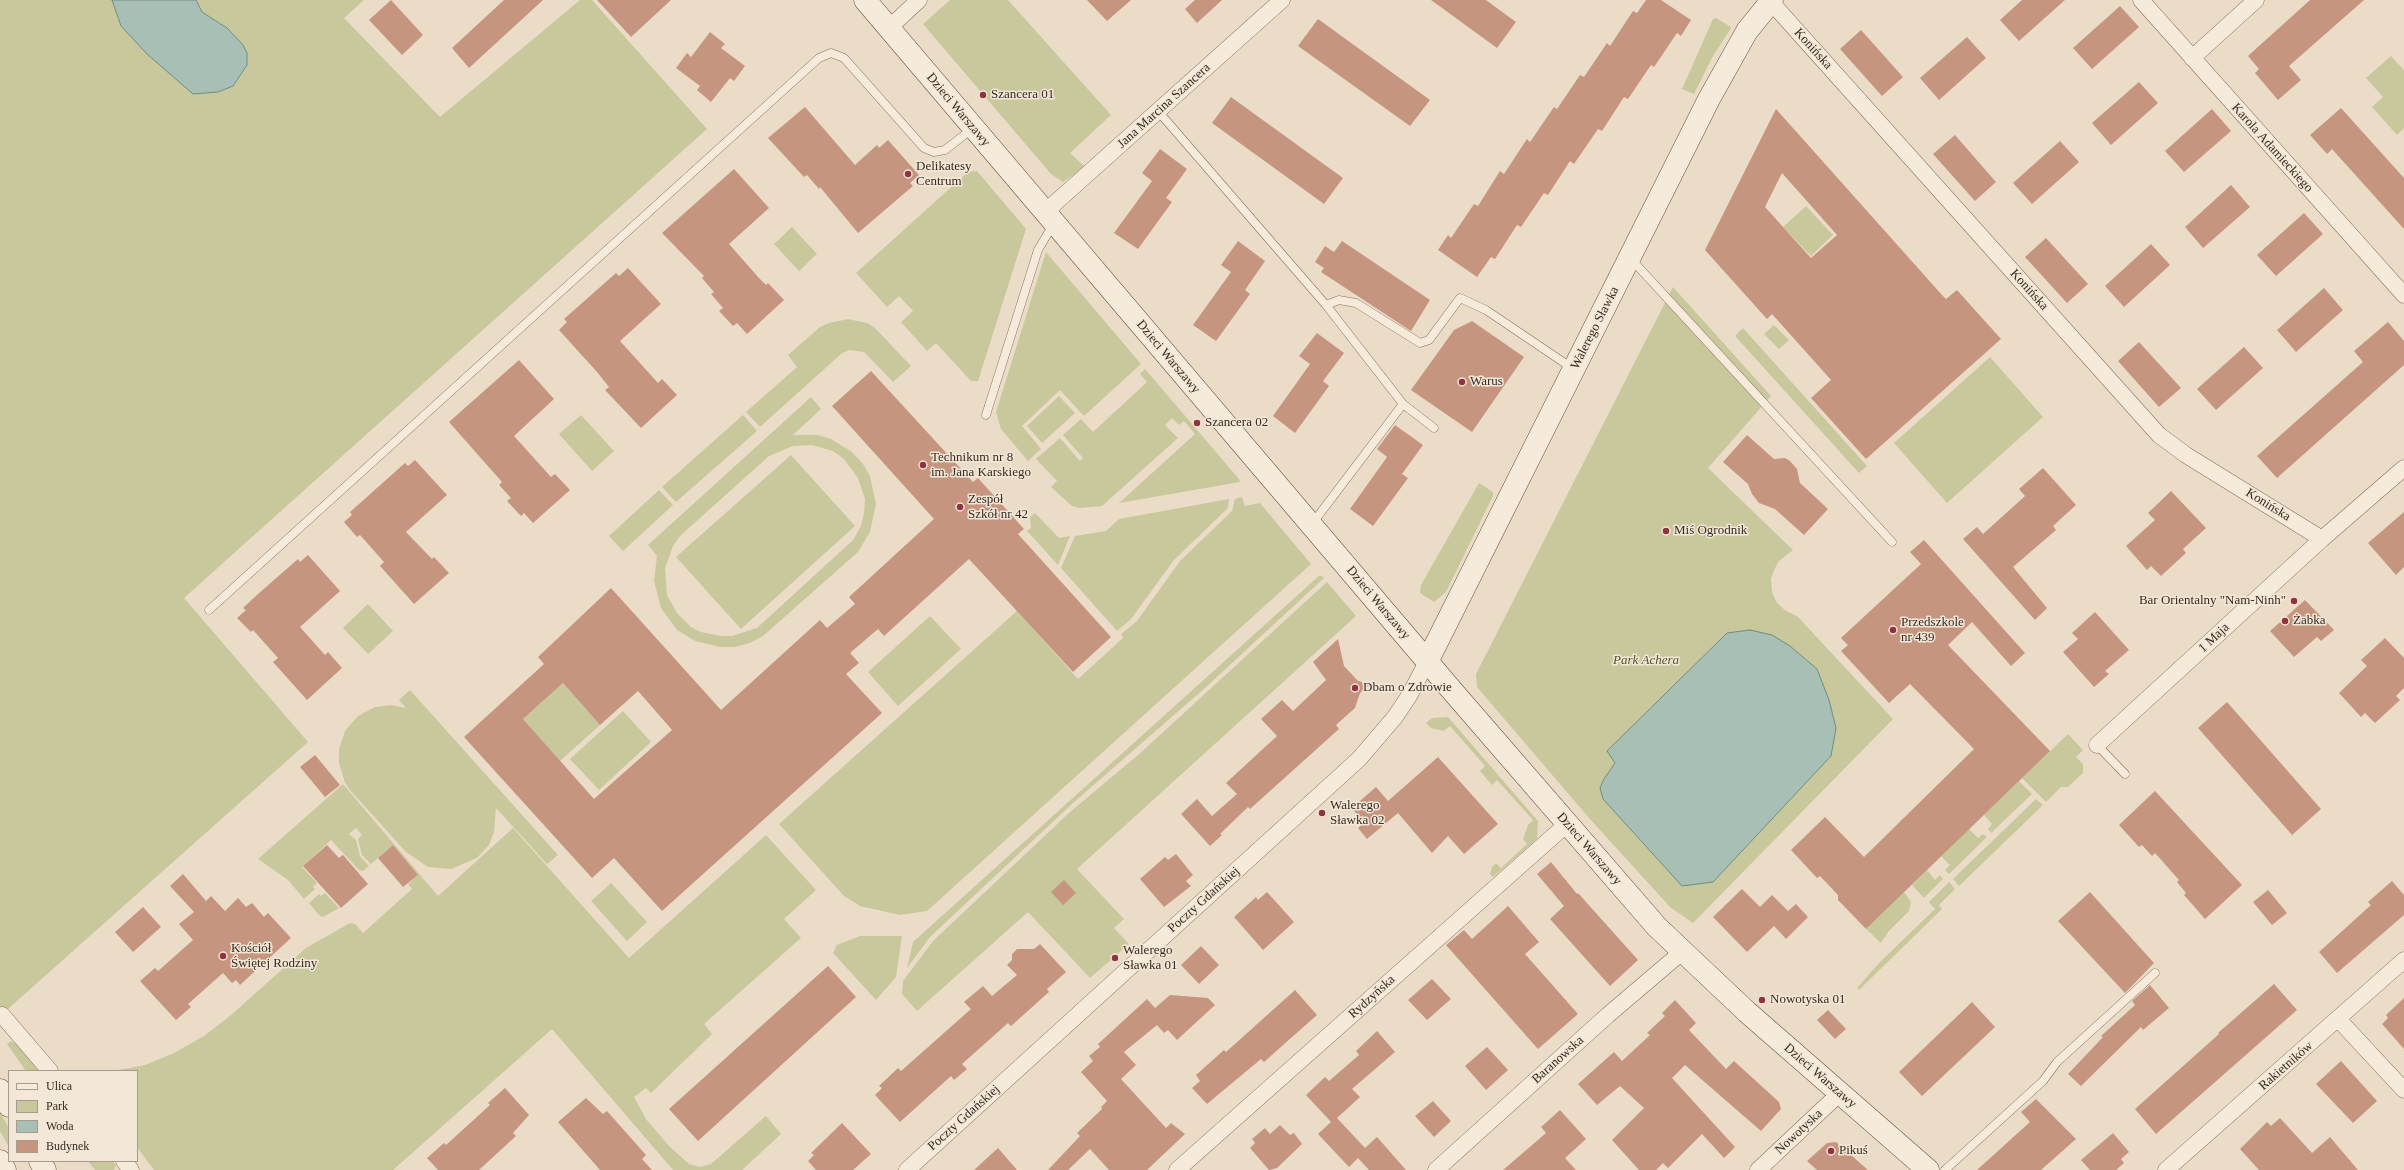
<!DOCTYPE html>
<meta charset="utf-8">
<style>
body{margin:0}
#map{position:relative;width:2404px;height:1170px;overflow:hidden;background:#ebdcc8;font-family:Georgia,serif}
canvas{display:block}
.legend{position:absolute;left:8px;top:1070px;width:130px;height:92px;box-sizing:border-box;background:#f3e7d7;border:1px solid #a89b8e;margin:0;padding:5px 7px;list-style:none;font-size:12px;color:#372921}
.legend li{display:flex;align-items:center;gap:8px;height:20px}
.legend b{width:20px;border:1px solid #a89b8e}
</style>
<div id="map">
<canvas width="2404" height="1170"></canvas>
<ul class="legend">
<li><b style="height:5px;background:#f6eada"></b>Ulica</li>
<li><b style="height:11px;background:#c9c89c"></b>Park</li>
<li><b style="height:11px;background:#a8bfb6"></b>Woda</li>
<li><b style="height:11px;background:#c69580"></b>Budynek</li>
</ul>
</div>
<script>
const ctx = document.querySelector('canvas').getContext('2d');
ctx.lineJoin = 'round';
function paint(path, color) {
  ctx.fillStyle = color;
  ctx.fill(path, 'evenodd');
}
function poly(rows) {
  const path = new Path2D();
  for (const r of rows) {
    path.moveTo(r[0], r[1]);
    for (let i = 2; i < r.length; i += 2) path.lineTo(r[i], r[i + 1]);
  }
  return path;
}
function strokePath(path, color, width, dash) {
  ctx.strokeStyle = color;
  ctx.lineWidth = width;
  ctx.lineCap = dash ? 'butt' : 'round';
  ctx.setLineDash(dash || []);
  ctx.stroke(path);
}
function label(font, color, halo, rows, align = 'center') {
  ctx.font = font + ' Georgia,serif';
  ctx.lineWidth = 3;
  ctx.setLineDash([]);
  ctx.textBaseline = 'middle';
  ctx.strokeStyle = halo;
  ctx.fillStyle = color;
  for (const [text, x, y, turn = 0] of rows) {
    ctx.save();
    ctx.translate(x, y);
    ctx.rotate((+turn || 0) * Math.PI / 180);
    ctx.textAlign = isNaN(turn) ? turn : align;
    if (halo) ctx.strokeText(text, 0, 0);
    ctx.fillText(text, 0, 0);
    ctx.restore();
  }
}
const green = poly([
 [0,0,112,0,121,26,233,86,247,65,247,53,227,28,202,12,196,0,364,0,344,18,440,117,580,0,592,0,707,129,184,598,308,742,0,1016],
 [950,0,1008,0,1111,115,1070,153,1084,166,1076,173,1063,182,1051,174,923,24],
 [1716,18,1731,27,1730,30,1713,56,1694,94,1682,89,1713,19],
 [2391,56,2404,70,2404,128,2397,135,2372,107,2383,97,2366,78],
 [977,171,1026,229,978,381,971,381,936,343,927,351,901,322,913,311,899,296,887,307,856,273,968,172],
 [1806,206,1833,235,1811,256,1783,227],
 [792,227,817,254,799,271,774,244],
 [1046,252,1141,364,1084,416,1060,390,1022,426,1041,449,1028,461,1001,429,996,412],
 [1673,287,1771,396,1708,468,1793,550,1779,561,1774,570,1771,579,1772,592,1777,603,1786,611,1797,616,1893,719,1693,923,1670,907,1589,818,1477,687,1476,674],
 [848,319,867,323,875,328,911,366,893,382,864,352,849,350,841,354,760,427,746,412,797,367,788,355,820,327,829,323],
 [1774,325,1789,340,1779,349,1764,334],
 [1743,328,1867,466,1859,473,1735,336],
 [1990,357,2043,417,1947,503,1894,443],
 [1145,369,1239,479,1240,482,1119,503,1195,434,1184,421,1179,425,1172,418,1165,425,1178,438,1102,506,1079,508,1072,506,1051,487,1057,481,1036,459,1060,438,1080,461,1083,458,1063,435,1081,419,1093,432,1147,382,1140,374],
 [1059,396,1075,413,1042,443,1027,426],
 [811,397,821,409,793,435,817,435,831,439,852,452,863,464,870,476,876,504,870,532,858,552,763,636,750,643,735,647,720,647,695,641,677,630,661,608,654,581,657,556,648,545],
 [812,445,833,451,844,459,858,478,865,499,864,513,861,526,853,540,757,628,732,636,721,636,701,632,691,627,677,613,667,595,665,568,673,546,680,536,769,456,793,446],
 [581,415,614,451,592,471,559,434],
 [743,415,757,431,676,502,662,487],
 [791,455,855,526,741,629,676,557],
 [1479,483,1493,492,1493,496,1446,592,1434,602,1420,593,1421,585],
 [659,490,673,505,623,551,609,536],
 [1242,497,1245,506,1260,503,1311,564,927,911,900,915,860,906,844,896,779,824,1017,611,1078,679,1123,638,1121,634,1137,621,1180,561,1232,511,1235,499],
 [1229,499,1228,508,1174,560,1131,619,1117,631,1061,568,1075,536,1106,531,1119,519],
 [1035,513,1059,538,1070,536,1058,565,1027,531,1031,528,1030,517],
 [1320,575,1324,578,1205,688,1073,803,930,937,907,968,913,942],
 [1327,582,1356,616,1077,869,1124,919,1114,928,1129,944,1090,978,1028,912,917,1011,902,994,903,981,933,941,1070,812,1138,755],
 [368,604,393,631,368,654,343,628],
 [930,616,961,649,898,706,868,672],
 [563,683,600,725,560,761,523,719],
 [410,690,558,855,547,864,496,808,494,832,489,845,477,858,451,869,428,867,406,852,350,790,345,783,339,763,339,749,345,731,358,716,375,707,391,705,406,708,399,700],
 [623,711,651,742,599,790,570,759],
 [1448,717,1538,821,1537,839,1493,877,1490,874,1492,867,1496,863,1501,868,1527,844,1523,839,1528,825,1533,820,1497,780,1492,785,1480,771,1485,766,1450,726,1444,731,1431,728,1426,723,1432,718],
 [2068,734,2083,750,2076,757,2083,764,2083,773,2068,787,2061,787,2046,802,2022,778],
 [2019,781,2032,794,1991,833,1988,829,1992,824,1984,815],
 [343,784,438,896,513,828,629,958,766,835,816,890,784,919,801,938,704,1024,712,1034,651,1093,646,1088,634,1097,646,1119,669,1146,689,1164,700,1167,711,1164,766,1116,781,1134,742,1170,673,1170,552,1029,393,1170,154,1170,137,1147,137,1071,113,1071,145,1065,174,1053,204,1036,231,1015,306,948,350,923,355,924,363,933,412,889,408,884,418,875,393,845,371,864,362,855,358,839,362,835,356,828,349,834,356,840,360,856,369,866,363,871,359,870,331,840,302,867,317,883,313,887,315,889,304,899,288,880,258,859],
 [2036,799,2043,805,1959,886,1953,879],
 [1969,829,1978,838,1983,834,1987,837,1949,874,1945,870,1950,865,1941,856],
 [1927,870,1935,880,1940,875,1943,879,1924,898,1912,885],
 [1949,882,1955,889,1939,905,1942,909,1859,990,1857,988,1880,962,1935,909,1929,902],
 [611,883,647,922,627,941,591,901],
 [1904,892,1911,902,1909,911,1888,932,1881,943,1866,929],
 [325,893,339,908,323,917,319,915,309,903,319,894,321,896],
 [860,936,902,936,896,977,876,1000,833,953,837,945],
 [11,1041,15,1044,18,1042,40,1071,26,1071,7,1044],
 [0,1113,9,1128,9,1147,0,1131],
 [88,1161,113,1161,116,1165,114,1170,95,1170]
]);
const water = poly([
 [112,0,196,0,202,12,227,28,243,45,247,53,247,65,233,86,218,92,193,94,147,54,121,26,112,0],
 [1750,630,1772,635,1790,646,1817,669,1829,700,1836,728,1831,756,1713,882,1682,886,1603,799,1600,788,1604,779,1615,763,1607,751,1727,633,1750,630]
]);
const building = poly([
 [391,0,423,35,402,55,369,20],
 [504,0,543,0,469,68,452,48],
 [597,0,671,0,631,37],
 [1087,0,1131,0,1107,21],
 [1195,0,1222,0,1197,23,1185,9],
 [1431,0,1486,0,1516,22,1497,48],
 [1646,0,1661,0,1691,20,1681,36,1677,33,1654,67,1651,65,1628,99,1624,97,1602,131,1598,129,1574,164,1570,161,1548,195,1544,193,1521,227,1517,225,1495,259,1491,257,1477,277,1438,250,1448,235,1451,238,1474,204,1478,206,1500,171,1504,174,1527,139,1530,142,1554,107,1557,109,1580,75,1584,77,1607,43,1610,46,1633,11,1637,13],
 [2022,0,2065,0,2019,41,2000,20],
 [2310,0,2364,0,2289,66,2301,80,2278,100,2255,73,2259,69,2248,56],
 [2120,6,2139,27,2092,69,2073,48],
 [1318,19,1430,100,1410,126,1298,46],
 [1861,30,1903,77,1882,96,1840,49],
 [710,32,725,44,721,48,745,66,734,81,730,78,711,102,697,90,700,86,676,68,687,53,691,57],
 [1967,37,1986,58,1939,100,1920,78],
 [2139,82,2158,103,2111,145,2092,123],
 [1231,97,1343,178,1324,204,1212,123],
 [805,107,855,165,877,145,879,148,888,140,919,175,910,183,913,186,858,233,820,187,819,189,807,175,804,177,768,138],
 [2341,108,2404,178,2404,229,2332,149,2327,154,2310,135],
 [1776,109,1942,295,1946,299,1957,290,2001,339,1866,459,1811,398,1831,380,1772,314,1767,319,1705,250],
 [1782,173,1837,235,1811,258,1765,207],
 [2212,109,2231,131,2184,172,2165,151],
 [1955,135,1996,182,1975,201,1933,154],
 [2060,141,2079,162,2032,204,2013,183],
 [1160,149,1187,169,1166,198,1172,202,1138,249,1114,233,1152,181,1142,173],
 [734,169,769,208,729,244,759,278,766,285,768,283,784,300,747,334,737,323,733,326,719,311,723,308,711,294,714,292,702,278,704,276,662,233],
 [2231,185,2250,207,2203,248,2185,227],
 [2304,213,2323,234,2276,276,2257,255],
 [2046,238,2088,284,2067,303,2025,257],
 [1238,241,1265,261,1245,290,1250,294,1216,341,1193,325,1231,272,1221,265],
 [1342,241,1430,300,1411,331,1321,272,1324,268,1315,262,1325,246,1334,252],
 [2151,244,2170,265,2124,307,2105,286],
 [628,268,661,304,620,341,658,383,662,379,677,395,641,428,605,390,609,387,597,372,559,330,567,322,564,319,616,273,619,276],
 [2324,288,2343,310,2296,352,2277,330],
 [1472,321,1524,357,1472,432,1411,390,1454,330],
 [2388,322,2404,341,2404,365,2277,478,2257,456,2363,362,2354,351],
 [1317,333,1344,353,1323,381,1329,386,1295,433,1273,416,1310,364,1299,356],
 [2139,342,2181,388,2159,407,2118,361],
 [2244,347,2263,368,2216,410,2197,389],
 [519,360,554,399,514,436,551,477,555,474,570,490,533,523,524,513,521,516,507,501,511,498,499,485,502,482,449,422],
 [871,371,973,482,978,478,1024,529,1018,534,1111,637,1073,672,969,559,884,636,878,629,850,653,859,663,846,674,882,713,662,911,614,858,592,878,464,737,544,664,538,657,611,588,721,710,820,620,827,628,855,604,849,597,934,519,832,406],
 [563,683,600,725,638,691,672,730,594,799,523,719],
 [1395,425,1423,445,1402,474,1408,478,1373,526,1350,509,1387,457,1377,449],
 [1747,435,1774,459,1785,458,1790,461,1797,469,1800,483,1828,509,1804,535,1775,509,1759,503,1752,494,1748,484,1723,462],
 [415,460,447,495,406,532,432,559,434,557,449,573,414,604,380,566,384,562,360,535,357,537,344,522,352,515,350,512,405,463,408,466],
 [2043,468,2076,505,2053,526,2056,530,2013,567,2047,608,2035,620,1963,539,1977,527,1983,534,2025,496,2019,489],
 [2171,491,2206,528,2183,549,2186,553,2161,576,2151,566,2147,570,2126,546,2155,520,2148,513],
 [2404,512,2404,567,2396,575,2368,543],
 [1924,540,2025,653,2011,666,1972,622,1948,645,2050,751,1866,929,1838,900,1838,895,1820,876,1817,878,1791,850,1825,817,1864,857,1974,749,1910,684,1889,703,1841,651,1848,645,1841,638,1921,564,1910,552],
 [308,555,340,591,300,627,325,655,328,652,342,668,307,700,273,662,278,658,253,630,251,632,237,618,246,610,243,608,258,594,298,559,300,562],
 [2305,600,2334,630,2321,641,2317,637,2294,657,2270,631],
 [2095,612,2129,650,2105,671,2109,674,2094,687,2063,652,2078,639,2072,633],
 [2385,638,2404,658,2404,688,2396,696,2400,700,2375,723,2365,713,2361,717,2339,693,2367,666,2361,660],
 [1338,639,1344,666,1358,681,1371,684,1360,693,1355,708,1336,725,1339,729,1250,809,1248,807,1220,834,1222,835,1210,846,1181,814,1197,799,1212,816,1237,794,1226,783,1277,736,1261,719,1282,700,1293,711,1326,680,1313,662],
 [2227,702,2321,809,2292,835,2198,728],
 [315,755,340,785,325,797,300,767],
 [1438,757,1498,824,1464,854,1448,836,1432,853,1398,813,1367,839,1358,828,1363,823,1352,808,1376,787,1388,801],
 [2155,791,2242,885,2205,919,2184,895,2186,893,2177,882,2179,880,2155,853,2152,856,2142,845,2139,847,2119,825],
 [327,845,339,858,343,855,368,884,341,908,303,866],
 [393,845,418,875,403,887,378,858],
 [1176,854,1193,875,1186,881,1191,886,1164,907,1140,879,1165,857,1168,860],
 [1551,862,1577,894,1578,893,1638,960,1610,986,1550,919,1564,906,1537,874],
 [183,874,206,901,211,896,225,911,238,898,246,907,252,903,264,917,268,913,291,938,240,985,236,980,232,983,223,973,188,1004,191,1007,176,1020,140,981,155,968,158,971,193,940,179,924,194,912,170,886],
 [1064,880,1076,893,1063,905,1051,892],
 [2392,881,2404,895,2404,915,2337,973,2319,952,2371,905,2368,902],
 [1742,889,1760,907,1772,895,1788,911,1796,904,1808,917,1786,939,1774,926,1747,952,1713,917],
 [2268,890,2287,913,2272,925,2253,902],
 [1267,892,1294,922,1263,950,1234,917,1256,897,1258,900],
 [2090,892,2154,963,2125,993,2058,921],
 [1508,906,1539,942,1525,954,1578,1014,1538,1049,1446,945,1464,930,1472,939],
 [143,907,161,927,133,952,115,932],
 [1040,944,1066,972,1047,989,1049,992,1011,1026,1008,1023,962,1064,967,1069,954,1080,951,1076,900,1122,875,1095,882,1088,879,1086,898,1068,901,1071,971,1009,964,1002,983,986,992,996,1017,975,1007,965,1012,960,1012,954,1017,949,1034,949],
 [1201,946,1219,965,1199,984,1181,965],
 [828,966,856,997,698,1141,669,1109],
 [1432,979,1451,999,1427,1020,1408,1000],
 [2274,984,2297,1010,2156,1134,2135,1109,2219,1034,2218,1033],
 [2150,985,2169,1008,2143,1030,2141,1027,2081,1086,2068,1074,2103,1037,2101,1036,2135,1005,2132,1001],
 [1295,990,1317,1015,1264,1062,1261,1059,1207,1104,1192,1088,1200,1081,1196,1075,1224,1050,1226,1052],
 [1170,995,1208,998,1215,1005,1177,1040,1168,1030,1164,1033,1157,1025,1124,1052,1136,1065,1121,1079,1166,1128,1171,1123,1185,1134,1147,1170,1109,1170,1090,1149,1068,1170,1048,1170,1080,1136,1077,1133,1102,1109,1101,1107,1107,1101,1081,1072,1093,1061,1089,1056,1100,1047,1098,1044,1147,999,1155,1008],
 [2404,998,2404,1049,2382,1024,2388,1018,2386,1015],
 [1675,1000,1696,1023,1689,1030,1726,1069,1734,1061,1779,1102,1781,1109,1761,1131,1685,1065,1672,1078,1735,1147,1724,1158,1702,1134,1668,1168,1663,1163,1656,1170,1639,1170,1612,1140,1644,1108,1620,1086,1597,1105,1578,1084,1614,1052,1622,1061,1650,1035,1647,1033,1665,1016,1662,1013],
 [1972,1002,1995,1027,1922,1096,1899,1072],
 [1828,1010,1846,1029,1835,1039,1817,1020],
 [1377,1031,1395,1052,1352,1089,1360,1097,1337,1118,1365,1148,1377,1137,1406,1170,1369,1170,1358,1158,1349,1167,1318,1134,1331,1122,1306,1095,1325,1077,1329,1081,1359,1055,1356,1051],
 [1487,1047,1508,1070,1486,1090,1465,1066],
 [2341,1061,2377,1101,2353,1123,2316,1084],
 [505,1088,529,1115,513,1133,516,1136,479,1170,438,1170,427,1158,444,1143,446,1145,490,1105,488,1103],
 [586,1098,603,1114,607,1111,646,1155,642,1159,652,1170,600,1170,558,1122],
 [2036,1099,2076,1139,2041,1170,1977,1170,2030,1122,2021,1112],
 [1433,1101,1451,1121,1434,1137,1415,1116],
 [1560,1110,1586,1139,1565,1158,1576,1170,1503,1170,1546,1133,1541,1127],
 [2280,1118,2312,1153,2330,1137,2358,1170,2259,1170,2240,1149,2267,1122,2271,1126],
 [842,1123,871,1154,853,1170,816,1170,808,1161,814,1155,811,1153],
 [1280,1125,1290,1135,1294,1133,1302,1144,1277,1168,1269,1170,1250,1148,1255,1143,1252,1139,1265,1128,1270,1134],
 [2113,1133,2129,1152,2121,1159,2124,1163,2116,1170,2090,1170,2081,1160],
 [1836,1142,1868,1170,1817,1170,1807,1161,1827,1143],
 [998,1148,1017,1170,974,1170]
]);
const lane = poly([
 [1158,111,1326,305,1403,404,1434,428],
 [1631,259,1892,542],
 [1326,305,1339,300,1356,303,1420,343,1429,340,1460,298,1486,310,1572,368],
 [986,415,1038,250,1054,223],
 [1312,524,1403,404],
 [209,610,819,58,831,53,844,58,924,148,934,152,945,150,973,128],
 [2097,745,2125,774],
 [1945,1170,2043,1081,2057,1062,2155,973]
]);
const street = poly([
 [2141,0,2404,295],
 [1771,2,2159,435,2186,455,2322,539],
 [889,28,919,0],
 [2192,58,2256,0],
 [1045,212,1282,0],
 [2097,745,2322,539,2404,468],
 [2,1015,50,1071],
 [2338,1019,2404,1090],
 [124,1161,131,1170],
 [907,1170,1359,759,1395,717,1409,696,1427,662],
 [1177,1170,1567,824],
 [1436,1170,1608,1015,1682,952],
 [1758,1170,1840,1093],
 [2166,1170,2404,960]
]);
const secondary = poly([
 [865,0,1455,694,1657,927,1747,1012,1928,1170],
 [1427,662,1709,99,1747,31,1772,0],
 [0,1090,9,1106],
 [0,1161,5,1170],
 [40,1161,45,1170]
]);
const markers = [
 [983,95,4,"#90333f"],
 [908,174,4,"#90333f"],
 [1462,382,4,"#90333f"],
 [1197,423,4,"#90333f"],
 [923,465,4,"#90333f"],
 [960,507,4,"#90333f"],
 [1666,531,4,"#90333f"],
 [2294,601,4,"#90333f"],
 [2285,621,4,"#90333f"],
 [1893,630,4,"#90333f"],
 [1355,688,4,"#90333f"],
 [1322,813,4,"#90333f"],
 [223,956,4,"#90333f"],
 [1115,958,4,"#90333f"],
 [1762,1000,4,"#90333f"],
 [1831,1151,4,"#90333f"]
];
const streetNames = [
 ["Konińska",1813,49,48],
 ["Jana Marcina Szancera",1164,106,-42],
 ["Dzieci Warszawy",958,110,50],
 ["Karola Adamieckiego",2272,148,48],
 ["Konińska",2029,290,48],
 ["Walerego Sławka",1595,328,-63],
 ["Dzieci Warszawy",1168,357,50],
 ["Konińska",2268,505,32],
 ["Dzieci Warszawy",1378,603,50],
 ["1 Maja",2214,638,-43],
 ["Dzieci Warszawy",1589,849,49],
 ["Poczty Gdańskiej",1204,900,-42],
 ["Rydzyńska",1372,997,-42],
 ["Baranowska",1558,1060,-42],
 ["Rakietników",2286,1066,-41],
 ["Dzieci Warszawy",1820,1076,41],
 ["Poczty Gdańskiej",964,1118,-42],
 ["Nowotyska",1799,1132,-43]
];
const poiNames = [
 ["Szancera 01",991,95],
 ["Delikatesy",916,167],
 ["Centrum",916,182],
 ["Warus",1470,382],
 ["Szancera 02",1205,423],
 ["Technikum nr 8",931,458],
 ["im. Jana Karskiego",931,473],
 ["Zespół",968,500],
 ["Szkół nr 42",968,515],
 ["Miś Ogrodnik",1674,531],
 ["Bar Orientalny \"Nam-Ninh\"",2286,601,"right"],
 ["Żabka",2293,621],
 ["Przedszkole",1901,623],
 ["nr 439",1901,638],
 ["Dbam o Zdrowie",1363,688],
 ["Walerego",1330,806],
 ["Sławka 02",1330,821],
 ["Kościół",231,949],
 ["Świętej Rodziny",231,964],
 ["Walerego",1123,951],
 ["Sławka 01",1123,966],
 ["Nowotyska 01",1770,1000],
 ["Pikuś",1839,1151]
];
const parkNames = [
 ["Park Achera",1646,661]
];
paint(green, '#c9c89c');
paint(water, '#a8bfb6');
strokePath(water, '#6f8d82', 1);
paint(building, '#c69580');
strokePath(lane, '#866e5e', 9);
strokePath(street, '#866e5e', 17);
strokePath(secondary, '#684f41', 23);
strokePath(lane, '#f6eada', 8);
strokePath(street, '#f6eada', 16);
strokePath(secondary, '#f6eada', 22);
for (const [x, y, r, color] of markers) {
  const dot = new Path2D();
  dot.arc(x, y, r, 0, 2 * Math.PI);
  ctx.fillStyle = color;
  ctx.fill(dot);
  strokePath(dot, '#f3e7d7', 1.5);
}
label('13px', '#372921', '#f3e7d7', streetNames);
label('13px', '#372921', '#f3e7d7', poiNames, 'left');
label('italic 13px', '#4d5229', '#f3e7d7', parkNames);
</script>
